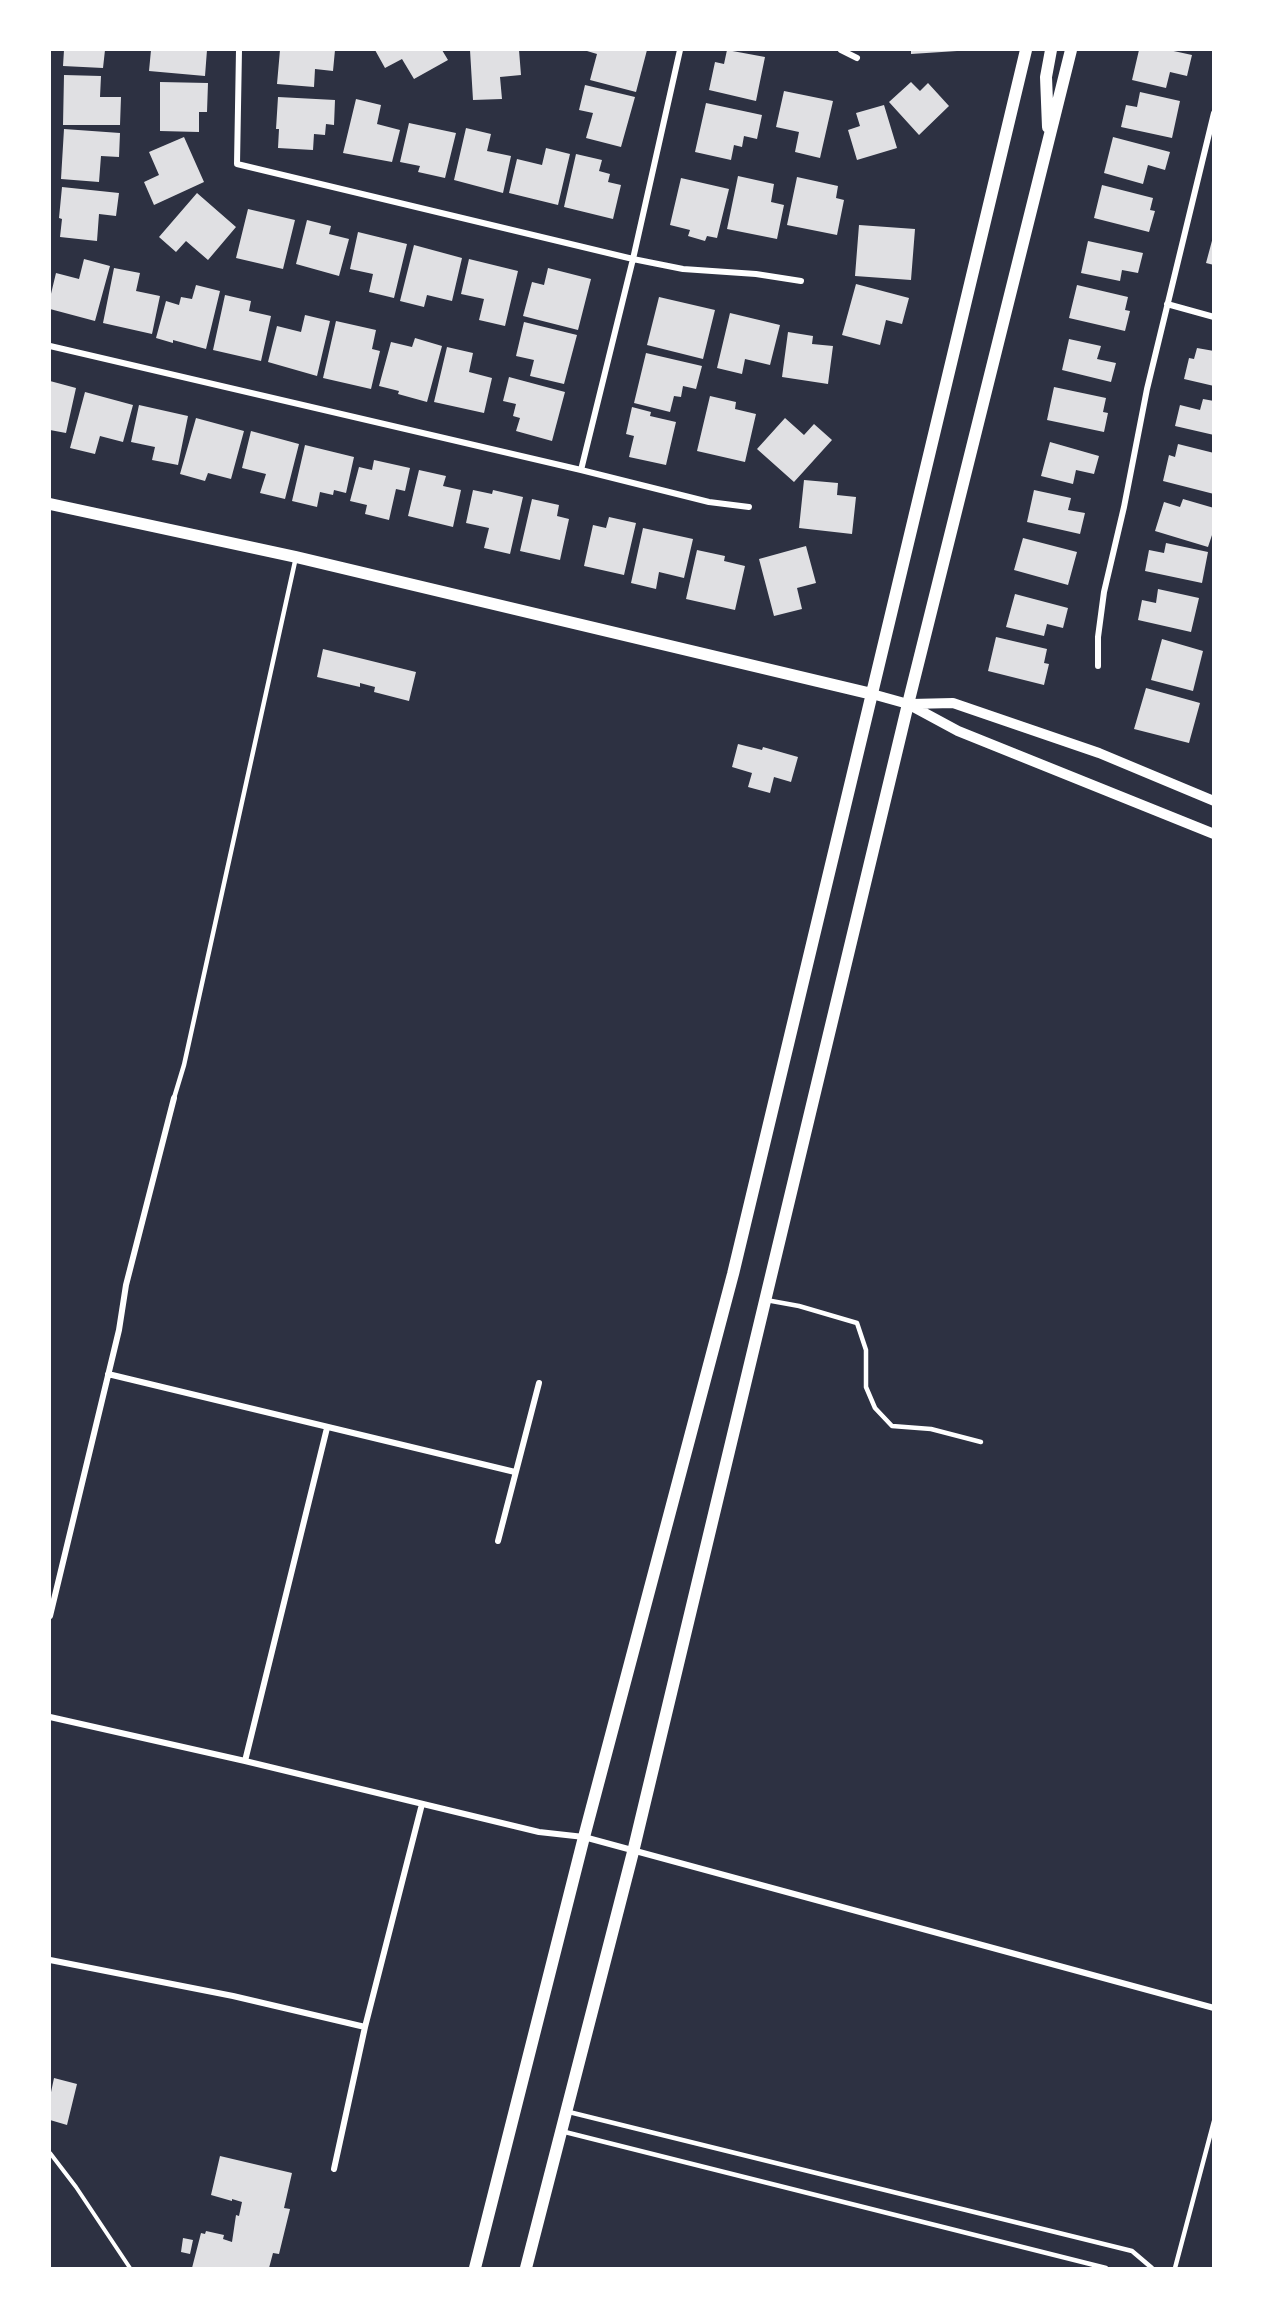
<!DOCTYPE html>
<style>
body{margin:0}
#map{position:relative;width:1263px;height:2318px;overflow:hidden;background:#2d3142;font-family:Arial,sans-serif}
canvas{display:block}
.frame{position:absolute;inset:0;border:51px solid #fff;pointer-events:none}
</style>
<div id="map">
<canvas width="1263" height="2318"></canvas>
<div class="frame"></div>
</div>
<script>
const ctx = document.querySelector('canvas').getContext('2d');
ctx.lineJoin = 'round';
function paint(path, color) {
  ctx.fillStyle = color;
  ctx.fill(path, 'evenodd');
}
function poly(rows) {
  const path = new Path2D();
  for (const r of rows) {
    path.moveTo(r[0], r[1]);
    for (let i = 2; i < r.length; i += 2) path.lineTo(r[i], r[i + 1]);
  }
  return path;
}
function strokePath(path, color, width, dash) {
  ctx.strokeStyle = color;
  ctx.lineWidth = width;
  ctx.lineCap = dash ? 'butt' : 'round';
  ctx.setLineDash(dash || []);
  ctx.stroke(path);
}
const building = poly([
 [64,50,105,50,103,68,63,66],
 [151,50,207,50,205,76,149,71],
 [280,50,335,50,333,71,315,69,314,87,277,84],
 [375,50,442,50,448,60,414,79,402,59,385,68],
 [470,50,519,50,521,75,500,77,502,99,473,100],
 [588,50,647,50,636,92,590,80,597,54,587,51],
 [727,50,765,57,756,101,709,90,715,62,724,64],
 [911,50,957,50,957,51,911,54],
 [1139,50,1169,50,1192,55,1187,76,1170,72,1166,88,1132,80],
 [64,75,101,76,100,97,121,97,120,125,63,125],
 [160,82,208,83,207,112,199,112,199,132,160,131],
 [911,82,920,91,928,83,949,106,919,135,889,102],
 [585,85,635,97,621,147,586,138,593,113,579,110],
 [784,91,833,101,820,158,795,152,799,132,776,127],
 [1140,92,1180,101,1172,138,1121,127,1126,105,1137,107],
 [278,97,335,100,334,125,326,124,325,135,314,134,313,150,278,148,279,129,276,129],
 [356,99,381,105,377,124,400,130,392,162,343,153],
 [706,103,762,115,757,139,744,136,742,147,734,145,731,160,695,152],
 [884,105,897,148,857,160,848,130,860,126,856,113],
 [409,123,456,133,445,178,418,172,420,166,400,162],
 [466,128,491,134,487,151,511,156,503,193,454,180],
 [64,129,120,133,119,157,101,156,99,182,61,179],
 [184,137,204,182,154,205,144,182,159,175,149,152],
 [1113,137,1170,152,1165,170,1148,165,1143,184,1104,173],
 [546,148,570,154,558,205,509,193,517,159,542,165],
 [576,154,602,160,599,171,610,174,608,182,621,185,613,219,564,207],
 [738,176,774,184,771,202,784,205,777,239,727,229],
 [797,177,838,186,836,198,844,200,837,235,787,225],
 [681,178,729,189,717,238,707,236,705,241,688,236,690,230,670,225],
 [1102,185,1153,198,1150,210,1155,211,1149,232,1094,218],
 [62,187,119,193,116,216,99,214,97,241,60,237,62,219,59,218],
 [197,193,236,227,208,260,186,241,176,252,159,237],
 [248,209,295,220,283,269,236,258],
 [307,220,331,226,329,234,349,239,339,276,296,264],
 [859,225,915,229,911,280,855,276],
 [358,232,407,244,394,298,369,292,373,274,350,269],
 [1213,237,1214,237,1214,265,1206,263],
 [1088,241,1143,253,1138,273,1122,270,1120,281,1081,273],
 [414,245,462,258,452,301,427,295,424,307,400,301],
 [84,259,110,266,95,321,50,309,50,298,56,273,79,279],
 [469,259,518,271,505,326,479,320,484,299,461,294],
 [114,268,140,273,136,291,160,296,152,334,103,323],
 [548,268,591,279,578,330,523,316,532,282,544,285],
 [856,284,909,298,902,324,886,320,880,345,842,335],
 [196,285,220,291,206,349,173,340,173,343,156,338,166,301,179,305,181,297,192,299],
 [1077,285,1128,297,1125,310,1130,311,1125,331,1069,318],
 [225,295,251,301,249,311,271,316,261,361,213,350],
 [659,297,715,310,703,359,647,345],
 [730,313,780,325,770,365,745,359,742,374,717,368],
 [305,315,330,321,317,376,268,362,277,326,301,332],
 [336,321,376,330,372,349,380,351,371,389,323,378],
 [524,322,577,335,564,384,530,376,534,360,516,356],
 [788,332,813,336,812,344,833,346,828,384,782,377],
 [415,338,442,346,427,402,398,394,399,391,379,386,391,342,412,347],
 [1069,339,1101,346,1097,359,1116,363,1111,382,1062,370],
 [447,347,473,353,469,372,492,378,484,413,434,402],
 [1197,348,1214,351,1214,386,1184,379,1189,358,1194,359],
 [646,353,702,366,696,389,683,386,681,397,674,396,670,412,634,403],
 [509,377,565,392,552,441,516,431,520,418,513,416,516,404,503,401],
 [50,381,76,388,66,433,50,430],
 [1054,387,1106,398,1103,412,1108,413,1104,432,1047,420],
 [85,392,133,405,123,442,100,436,95,454,70,448],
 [710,396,736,402,735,409,756,414,745,462,697,451],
 [1203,399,1214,401,1214,435,1175,426,1180,405,1200,410],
 [139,405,188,416,178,465,152,460,155,447,131,442],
 [632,407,651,412,650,416,676,422,666,465,629,457,634,436,626,434],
 [196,418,244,431,231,479,208,473,205,481,180,474],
 [785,418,804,435,814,424,832,440,794,482,757,449],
 [251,431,299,444,285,499,260,493,266,474,242,468],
 [1050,442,1099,456,1094,474,1076,470,1073,484,1041,476],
 [1178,444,1214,453,1214,494,1163,481,1169,455,1175,457],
 [305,445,354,457,346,493,334,490,333,495,320,492,317,507,292,501],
 [374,460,410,468,405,491,396,489,389,520,365,514,367,505,350,501,359,467,372,470],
 [419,470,446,476,443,486,461,490,453,527,408,516],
 [804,480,838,483,837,495,856,497,852,534,799,528],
 [473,490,492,494,493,490,523,497,510,554,484,548,489,528,466,523],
 [1034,490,1071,498,1068,510,1085,513,1080,534,1027,522],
 [532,499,559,505,557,516,569,519,560,560,520,551],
 [1183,499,1214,508,1214,529,1208,547,1155,531,1164,502,1180,507],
 [609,517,636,523,624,575,584,566,593,525,606,528],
 [643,528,693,539,684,578,659,572,656,589,631,583],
 [1023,538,1077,552,1068,585,1014,570],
 [1166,543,1208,552,1202,583,1145,571,1149,550,1164,553],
 [806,546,816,583,797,588,802,609,774,616,759,559],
 [697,550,725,556,724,561,745,566,735,610,686,599],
 [1158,589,1199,598,1191,632,1138,620,1142,600,1156,603],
 [1015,594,1068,608,1063,628,1047,624,1044,636,1006,627],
 [996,637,1047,649,1044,663,1049,664,1044,685,988,671],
 [1162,639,1203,651,1193,691,1151,680],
 [323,649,416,672,409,701,374,692,375,687,360,683,360,687,317,677],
 [1146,688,1200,703,1189,743,1134,729],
 [738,744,762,750,763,747,798,757,791,782,774,777,770,793,748,787,752,773,732,767],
 [54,2078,77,2084,67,2125,50,2120,50,2097],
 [220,2156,292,2173,284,2208,290,2209,279,2254,273,2253,269,2268,192,2268,201,2233,205,2234,206,2231,224,2235,223,2239,232,2242,236,2215,239,2216,242,2202,232,2199,232,2201,211,2195],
 [183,2238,193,2240,190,2254,181,2252]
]);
const path = poly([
 [50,2153,76,2187,130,2268]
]);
const service = poly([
 [174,1098,184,1065,296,557],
 [766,1300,799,1306,857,1323,866,1350,866,1387,875,1408,892,1426,931,1429,981,1442],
 [569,2112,1132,2251,1152,2268],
 [561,2131,1106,2268],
 [1175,2268,1214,2121]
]);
const minor = poly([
 [239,50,237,164,633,259,683,269,756,274,801,281],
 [841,50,857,58],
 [1167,304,1214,317],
 [50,346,581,470,709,502,749,507],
 [581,470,633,259,680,50],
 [1098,666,1098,637,1104,592,1124,507,1147,389,1214,113],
 [108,1374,515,1472],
 [498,1541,539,1383],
 [50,1616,119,1330,126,1285,174,1098],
 [50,1717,245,1761,539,1832,584,1837,1214,2008],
 [245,1761,327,1428],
 [50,1960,233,1996,365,2027],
 [334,2169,365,2027,422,1804]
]);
const tertiary = poly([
 [872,694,908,704,958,731,1214,834],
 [911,704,953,703,1099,753,1214,801]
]);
const secondary = poly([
 [1048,127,1046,77,1051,50],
 [50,504,296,557,872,694],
 [475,2268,584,1837,733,1274,1026,50],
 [526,2268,633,1852,908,704,1071,50]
]);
paint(building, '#e0e0e3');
strokePath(path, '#fff', 4);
strokePath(service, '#fff', 4.5);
strokePath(minor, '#fff', 6);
strokePath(tertiary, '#fff', 10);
strokePath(secondary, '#fff', 12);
</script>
